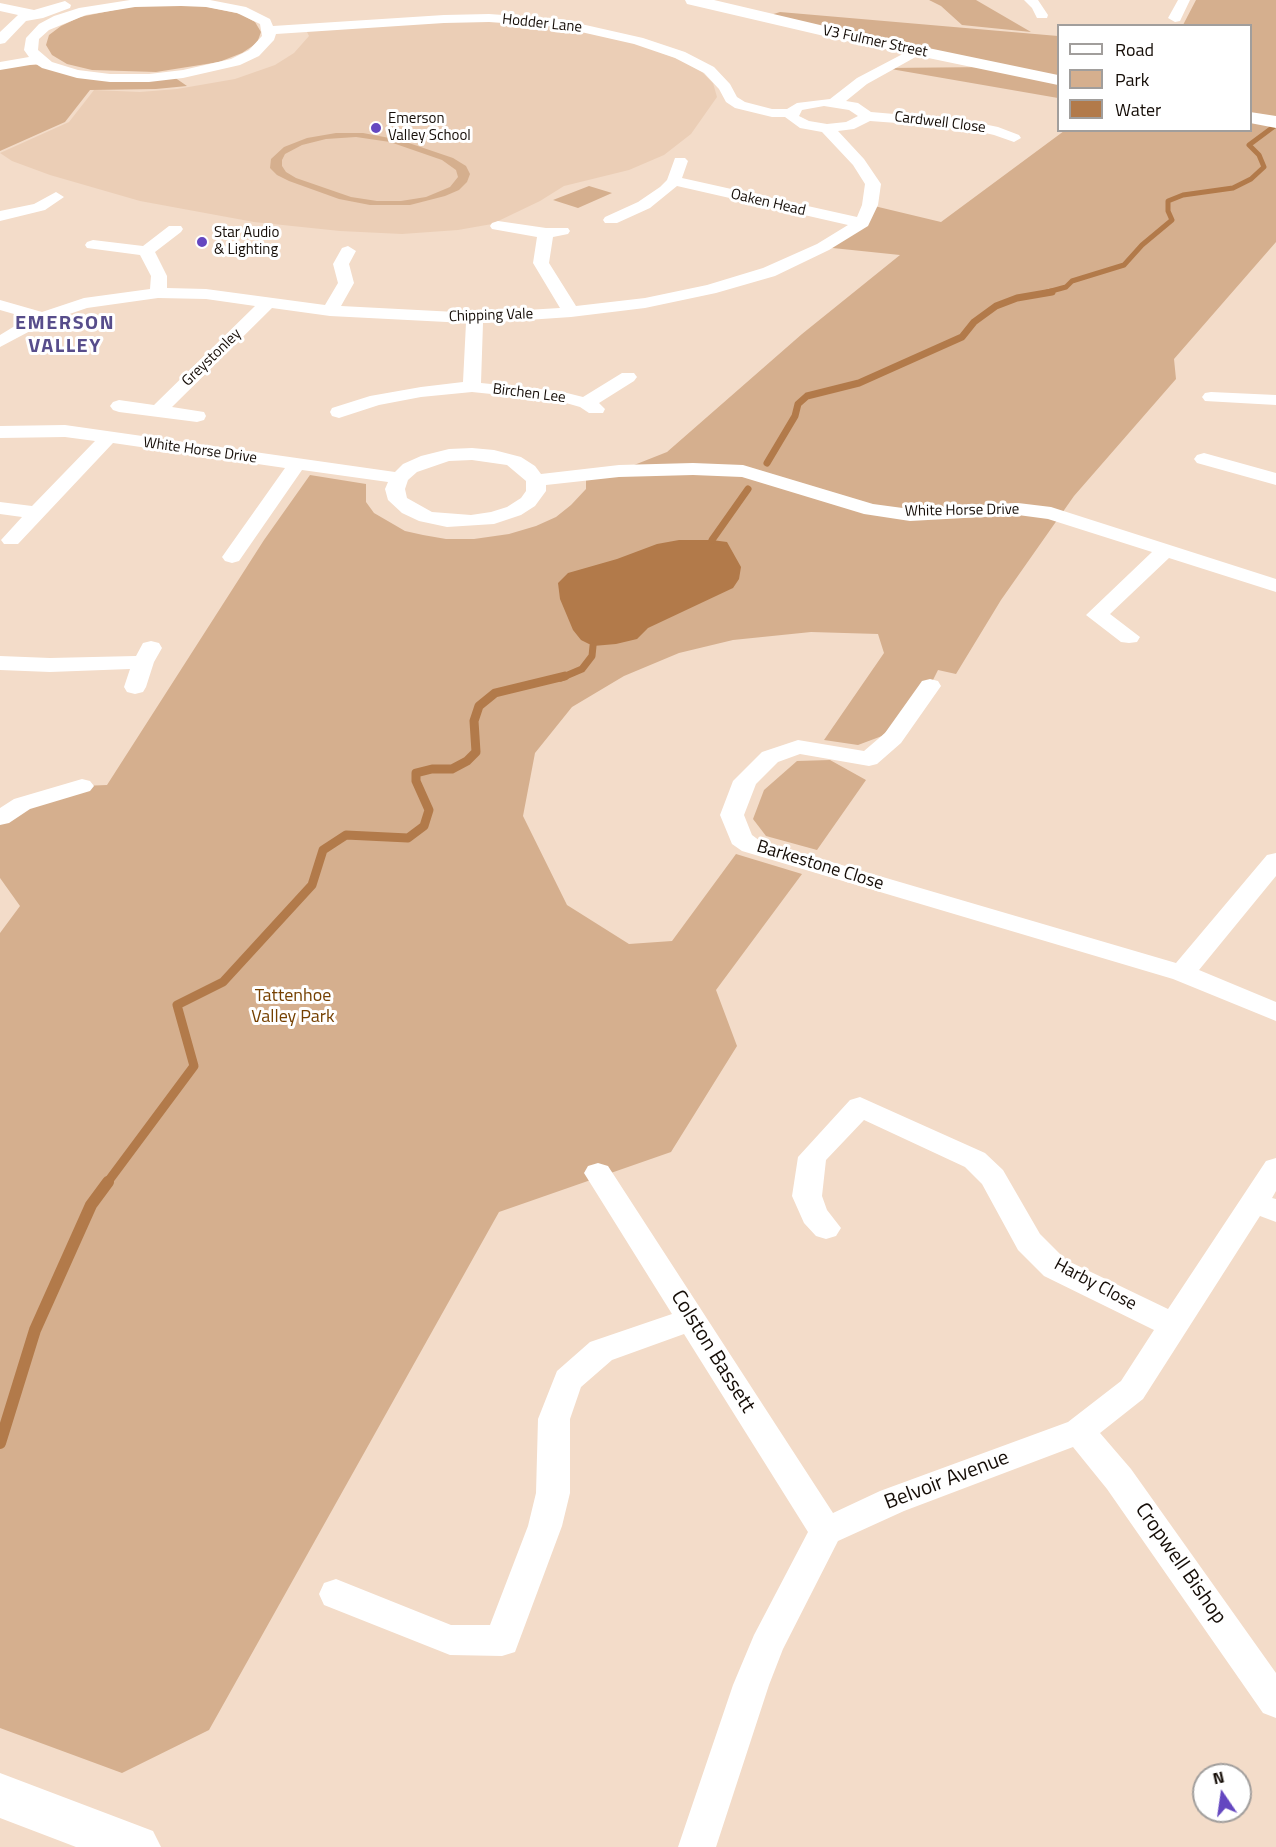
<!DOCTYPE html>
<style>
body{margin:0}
#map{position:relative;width:1276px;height:1847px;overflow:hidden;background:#f3dcc9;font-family:"Titillium Web",sans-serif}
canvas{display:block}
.legend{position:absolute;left:1057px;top:24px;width:195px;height:108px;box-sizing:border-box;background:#fff;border:2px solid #a19e9c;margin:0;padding:8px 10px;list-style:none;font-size:18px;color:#150d07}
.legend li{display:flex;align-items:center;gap:12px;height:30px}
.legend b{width:30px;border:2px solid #a19e9c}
.north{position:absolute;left:1192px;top:1763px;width:60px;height:60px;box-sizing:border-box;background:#fff;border:2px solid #a19e9c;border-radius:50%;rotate:347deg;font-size:16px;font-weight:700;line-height:24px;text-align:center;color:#150d07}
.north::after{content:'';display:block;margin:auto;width:21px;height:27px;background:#6447c0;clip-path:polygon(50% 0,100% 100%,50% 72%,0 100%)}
</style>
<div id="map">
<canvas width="1276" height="1847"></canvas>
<ul class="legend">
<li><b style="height:8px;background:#fff"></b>Road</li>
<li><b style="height:16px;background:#d5af8e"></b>Park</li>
<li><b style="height:16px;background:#b27a4a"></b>Water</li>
</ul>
<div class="north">N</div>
</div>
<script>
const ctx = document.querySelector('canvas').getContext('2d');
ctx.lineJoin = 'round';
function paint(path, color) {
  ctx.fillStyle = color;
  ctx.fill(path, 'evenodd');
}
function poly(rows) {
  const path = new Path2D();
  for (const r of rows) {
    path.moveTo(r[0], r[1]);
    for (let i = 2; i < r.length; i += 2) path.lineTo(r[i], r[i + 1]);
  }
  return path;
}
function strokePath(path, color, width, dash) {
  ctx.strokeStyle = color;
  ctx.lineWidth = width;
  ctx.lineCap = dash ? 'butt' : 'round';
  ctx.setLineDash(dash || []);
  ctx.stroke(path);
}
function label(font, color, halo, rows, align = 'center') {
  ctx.font = font + ' "Titillium Web",sans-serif';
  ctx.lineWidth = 6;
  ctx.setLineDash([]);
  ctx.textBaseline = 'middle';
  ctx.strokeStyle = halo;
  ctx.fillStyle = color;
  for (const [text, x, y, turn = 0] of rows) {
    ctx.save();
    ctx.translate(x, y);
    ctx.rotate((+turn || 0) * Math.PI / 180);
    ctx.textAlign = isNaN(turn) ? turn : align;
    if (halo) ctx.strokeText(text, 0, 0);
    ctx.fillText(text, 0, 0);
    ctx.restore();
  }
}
const built = poly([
 [511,20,613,35,679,59,702,72,713,83,717,97,691,134,664,155,629,170,564,186,540,201,492,224,458,230,402,234,340,231,254,222,140,201,50,175,12,161,0,153,69,122,94,90,140,92,177,89,235,79,275,65,294,53,309,36,306,30,451,21]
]);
const green = poly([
 [929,0,976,0,1031,32,962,25,941,6],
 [1196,0,1276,0,1276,242,1174,359,1176,379,1074,496,1001,600,956,674,938,670,930,686,882,736,858,745,824,740,884,653,878,634,811,632,733,640,679,653,624,676,572,707,535,753,523,816,567,905,629,944,672,941,736,854,802,874,716,990,737,1046,671,1152,499,1212,209,1730,122,1773,0,1728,0,933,20,906,0,878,0,818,82,786,107,785,264,540,310,475,366,484,366,502,374,513,405,531,423,535,446,539,474,539,509,534,536,526,556,517,571,505,586,489,586,475,619,471,667,452,802,334,900,255,823,247,862,223,870,205,941,222,1064,131,1250,130,1250,26,1183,25],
 [194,4,241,14,255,22,261,32,257,43,242,53,219,62,156,72,92,70,67,64,52,55,46,45,49,35,61,26,80,17,134,6],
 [780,12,1058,36,1058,98,885,68,991,67,764,17],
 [18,65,38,65,76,76,174,77,187,86,156,89,90,90,65,122,0,151,0,69],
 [336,133,363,133,400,140,453,158,466,166,470,174,467,182,459,190,445,196,410,205,370,205,339,199,289,181,277,175,270,168,271,159,284,147,307,138],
 [356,137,390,142,442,160,456,170,458,177,450,187,426,197,401,201,377,201,351,197,296,178,286,172,282,166,282,160,285,154,302,145,326,139],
 [589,186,612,193,578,208,553,200],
 [830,760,866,780,817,850,766,836,753,819,764,790,797,761]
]);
const water = poly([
 [679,540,712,540,727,542,741,567,739,579,733,588,648,628,637,639,616,644,593,646,581,640,573,630,560,599,558,583,568,573,617,559,657,544]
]);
const streamFar3 = poly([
 [1044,293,1066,287,1072,281,1124,265,1142,245,1172,220,1168,211,1168,201,1183,195,1233,188,1251,179,1264,167,1259,155,1249,145,1276,125]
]);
const streamFar2 = poly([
 [767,463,795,416,798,404,807,396,859,383,962,337,974,322,996,306,1017,298,1052,292],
 [712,540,748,489],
 [561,678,582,669,592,656,593,646]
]);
const streamFar1 = poly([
 [107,1183,194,1066,177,1005,223,982,312,885,323,850,346,835,408,838,424,826,429,810,416,781,416,773,432,769,452,769,467,761,476,752,474,721,479,706,495,693,565,676]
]);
const stream = poly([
 [0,1443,35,1330,91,1205,108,1182]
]);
const street = poly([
 [130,0,210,0,246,7,270,19,273,26,444,15,489,14,559,19,643,38,685,52,714,67,730,84,737,97,745,102,772,109,787,109,797,103,830,99,857,78,916,47,923,51,921,54,867,84,846,101,858,103,871,112,964,120,998,127,1019,135,1021,138,1014,142,994,135,964,128,870,121,854,129,838,131,864,159,881,184,878,205,868,226,829,250,775,276,716,293,645,308,571,317,483,323,481,383,559,391,583,397,622,373,634,373,637,377,634,381,599,403,605,409,603,413,589,413,580,407,559,401,472,392,421,397,379,405,339,418,332,416,330,412,332,408,370,396,421,387,463,382,466,323,330,316,272,308,172,407,204,412,206,416,204,420,197,422,119,412,113,410,110,406,113,402,119,400,154,405,255,306,206,299,158,298,87,308,49,321,0,347,0,335,28,318,0,310,0,300,42,312,84,298,150,289,151,276,140,255,87,248,85,245,87,242,93,240,143,246,169,226,181,226,183,229,181,232,155,252,167,276,167,288,206,289,325,305,338,283,333,264,342,248,348,246,356,251,349,264,354,283,341,306,475,313,560,308,533,263,537,237,492,229,490,226,492,223,498,221,546,228,568,228,570,231,568,234,553,237,549,263,576,306,645,298,707,285,763,268,817,244,848,225,677,186,650,208,617,223,605,223,603,220,605,217,638,202,660,187,667,180,675,158,685,158,688,161,682,178,857,217,862,205,865,184,853,165,822,132,800,128,785,117,772,117,735,108,726,102,719,89,704,73,675,58,634,44,559,27,489,22,444,23,276,34,274,40,259,56,240,65,183,78,149,82,110,82,77,78,42,68,36,64,0,70,0,62,29,57,24,50,26,38,39,24,54,16,79,8,130,0],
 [181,6,206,7,237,13,260,24,262,36,249,50,231,59,183,70,149,74,110,74,78,70,52,62,38,50,39,39,49,30,86,15,135,7,181,6],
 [824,106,849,110,858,116,846,122,827,124,809,121,799,116,802,110,824,106],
 [1024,0,1038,0,1048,15,1047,18,1037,18,1032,8,1024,0],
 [1178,0,1190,0,1180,21,1175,22,1168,18,1178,0],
 [65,1,71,5,70,8,43,18,26,21,5,43,0,44,0,32,18,15,0,11,0,3,34,10,65,1],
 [56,192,64,197,45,210,0,221,0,211,34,204,56,192],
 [1211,392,1276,395,1276,405,1205,401,1202,397,1205,393,1211,392],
 [65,425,395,472,403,464,421,456,449,449,472,448,494,450,521,457,535,466,541,474,619,465,693,463,743,465,873,504,910,509,1018,503,1051,507,1276,579,1276,592,1169,558,1110,614,1140,637,1137,642,1129,643,1121,642,1086,615,1152,552,1048,519,1018,515,910,521,864,514,742,477,693,475,619,477,546,485,546,491,535,506,521,515,494,524,447,527,419,521,402,513,388,500,385,489,388,482,302,470,239,561,232,563,225,561,222,557,285,468,113,443,18,544,4,544,1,540,22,517,0,514,0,502,32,506,95,441,65,437,0,438,0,426,65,425],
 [472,460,507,465,526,481,526,491,521,498,507,507,491,512,471,515,432,512,407,498,405,489,408,480,417,472,449,461,472,460],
 [1204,453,1276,473,1276,485,1197,463,1194,459,1197,455,1204,453],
 [151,641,159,643,162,648,154,662,146,687,143,692,135,694,127,692,124,687,130,669,50,672,0,670,0,656,50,658,136,656,143,643,151,641],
 [930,679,938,681,941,686,901,743,877,764,869,766,800,754,778,762,756,784,744,815,752,835,760,841,1176,963,1267,855,1276,853,1276,876,1199,970,1276,1002,1276,1021,1173,979,742,851,732,844,720,815,733,781,762,752,798,740,864,751,885,733,922,681,930,679],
 [82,779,90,781,94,786,90,791,30,809,9,823,0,825,0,808,14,799,82,779],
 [860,1097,985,1153,1003,1170,1040,1234,1066,1260,1168,1309,1266,1161,1276,1158,1276,1191,1272,1198,1276,1199,1276,1222,1260,1216,1143,1399,1100,1433,1131,1469,1276,1673,1276,1718,1263,1713,1107,1489,1073,1447,904,1511,838,1541,783,1649,769,1685,716,1847,678,1847,733,1685,754,1635,808,1532,684,1334,612,1360,581,1387,570,1419,570,1493,562,1526,515,1652,502,1656,450,1655,324,1605,319,1594,324,1583,336,1579,451,1625,490,1625,528,1526,536,1493,538,1419,557,1371,590,1342,672,1314,584,1173,588,1166,598,1163,608,1166,833,1513,880,1491,1068,1422,1121,1381,1154,1330,1044,1276,1018,1250,982,1184,965,1167,864,1120,826,1160,822,1196,827,1210,841,1228,836,1236,826,1239,816,1236,804,1223,792,1196,798,1157,850,1100,860,1097]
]);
const secondary = poly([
 [685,0,714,0,837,29,1058,75,1058,85,837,39,687,4,685,0],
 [1250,112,1276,116,1276,128,1250,123,1250,112],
 [0,1773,153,1831,161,1847,76,1847,0,1818,0,1773]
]);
const markers = [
 [376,128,6,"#6447c0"],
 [202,242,6,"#6447c0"]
];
const farStreetnames = [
 ["Hodder Lane",542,24,6],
 ["V3 Fulmer Street",875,42,12],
 ["Cardwell Close",940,123,7],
 ["Oaken Head",768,203,13],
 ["Chipping Vale",491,316,-2],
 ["Greystonley",212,358,-44],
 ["Birchen Lee",529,394,7],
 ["White Horse Drive",200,451,8],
 ["White Horse Drive",962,511,-1]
];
const farPoinames = [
 ["Emerson",388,119],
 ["Valley School",388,136],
 ["Star Audio",214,233],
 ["& Lighting",214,250]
];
const streetNames = [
 ["Barkestone Close",820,866,17],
 ["Harby Close",1095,1285,28]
];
const parkNames = [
 ["Tattenhoe",293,997],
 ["Valley Park",293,1018]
];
const farDistrictnames = [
 ["EMERSON",65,324],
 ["VALLEY",65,347]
];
const nearStreetnames = [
 ["Colston Bassett",712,1352,58],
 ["Belvoir Avenue",947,1481,-21],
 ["Cropwell Bishop",1180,1564,55]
];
paint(built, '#ebceb6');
paint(green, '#d5af8e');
paint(water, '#b27a4a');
strokePath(streamFar3, '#b27a4a', 5);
strokePath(streamFar2, '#b27a4a', 7);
strokePath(streamFar1, '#b27a4a', 9);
strokePath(stream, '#b27a4a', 12);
paint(street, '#fff');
paint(secondary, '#fff');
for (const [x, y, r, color] of markers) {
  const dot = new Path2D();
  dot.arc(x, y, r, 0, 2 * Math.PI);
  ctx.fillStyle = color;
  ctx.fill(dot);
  strokePath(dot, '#fff', 2);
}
label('15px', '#150d07', '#fff', farStreetnames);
label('15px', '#150d07', '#fff', farPoinames, 'left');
label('18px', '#150d07', '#fff', streetNames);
label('18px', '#754000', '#fff', parkNames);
ctx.letterSpacing = '1.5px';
label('bold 20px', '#574d8b', '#fff', farDistrictnames);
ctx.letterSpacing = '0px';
label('21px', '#150d07', '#fff', nearStreetnames);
</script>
